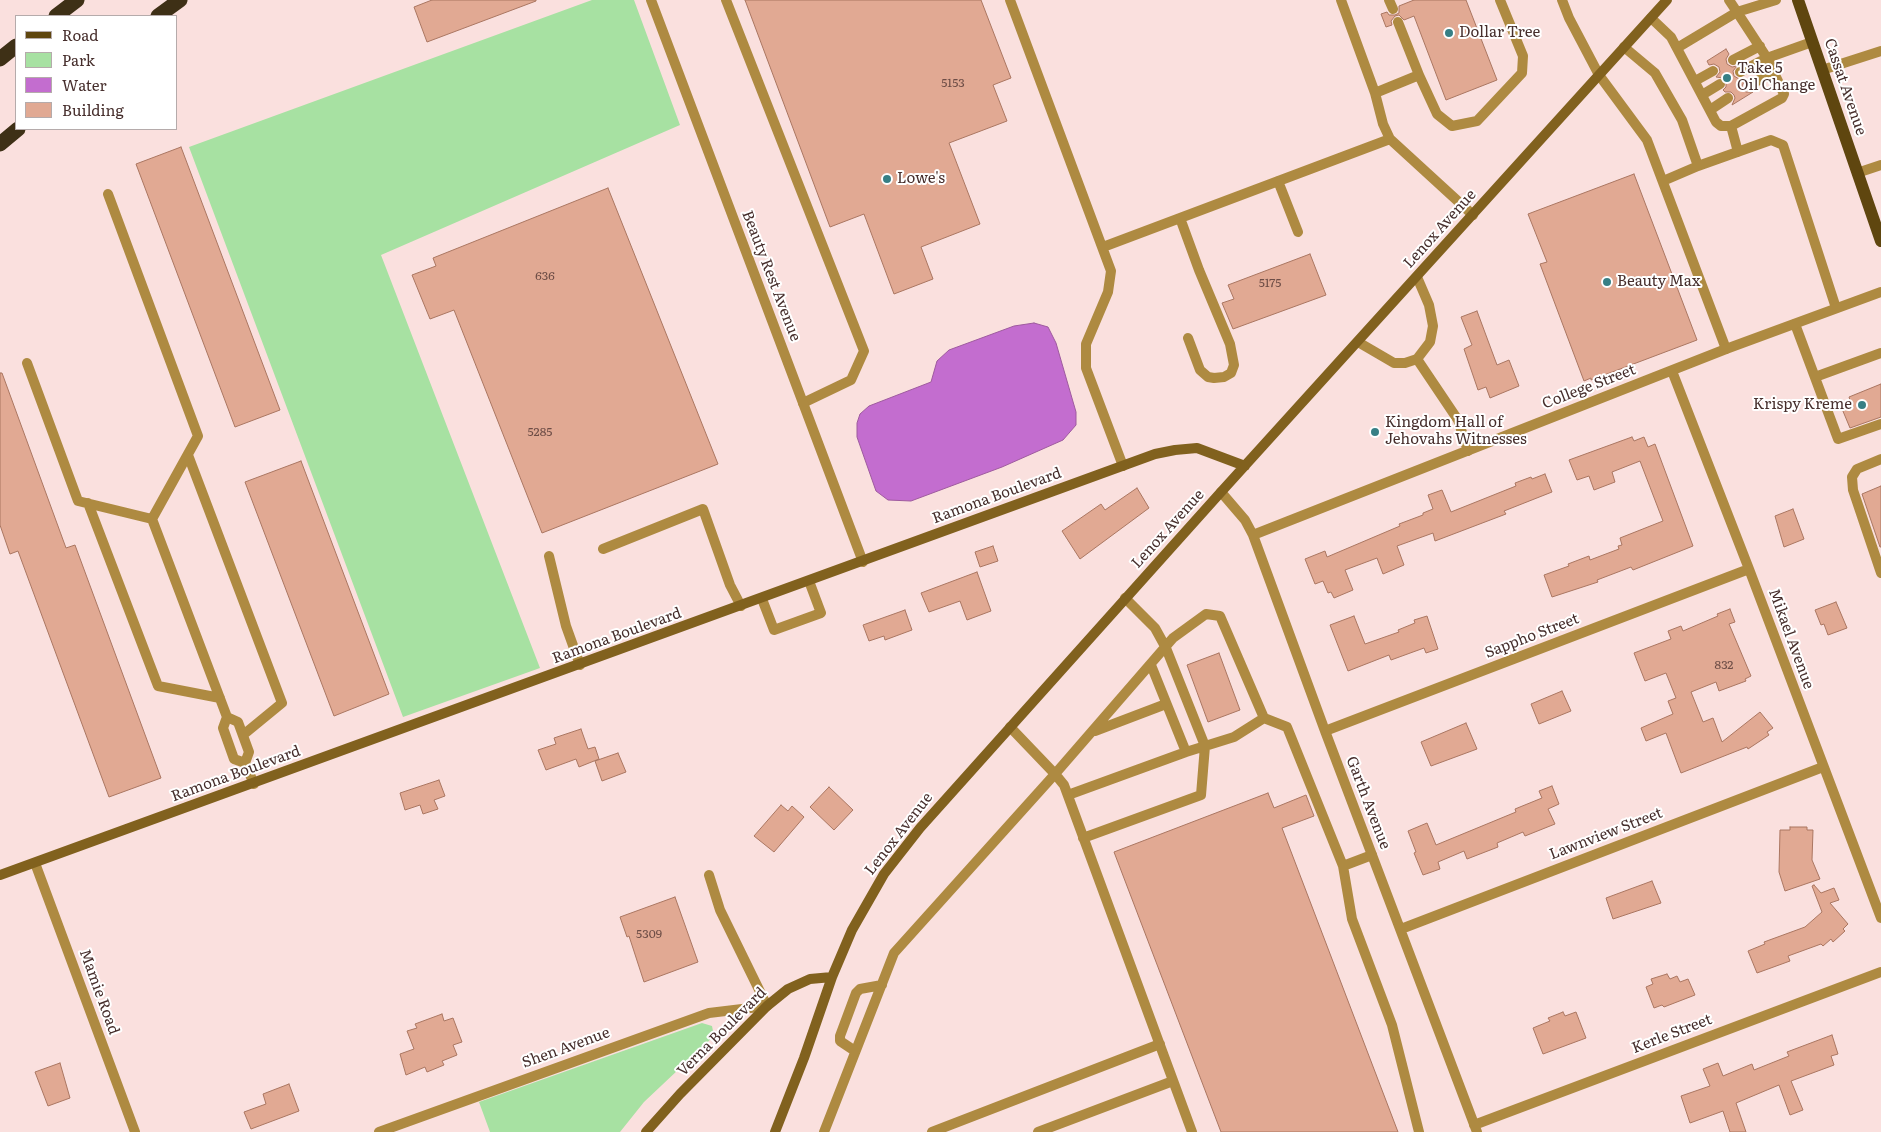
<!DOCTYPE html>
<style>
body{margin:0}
#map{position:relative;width:1881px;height:1132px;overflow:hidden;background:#fae0de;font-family:Literata,serif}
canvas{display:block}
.legend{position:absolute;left:15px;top:15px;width:162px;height:115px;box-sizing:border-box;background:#fff;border:1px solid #b5abab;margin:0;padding:6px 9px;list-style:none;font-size:15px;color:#462e2c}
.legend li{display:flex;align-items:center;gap:10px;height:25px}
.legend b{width:25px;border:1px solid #b5abab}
</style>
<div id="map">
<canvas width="1881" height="1132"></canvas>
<ul class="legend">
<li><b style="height:6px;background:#5f460f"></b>Road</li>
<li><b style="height:14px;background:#a7e1a2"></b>Park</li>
<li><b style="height:14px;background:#c36dcf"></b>Water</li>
<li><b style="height:14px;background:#e1a993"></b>Building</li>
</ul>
</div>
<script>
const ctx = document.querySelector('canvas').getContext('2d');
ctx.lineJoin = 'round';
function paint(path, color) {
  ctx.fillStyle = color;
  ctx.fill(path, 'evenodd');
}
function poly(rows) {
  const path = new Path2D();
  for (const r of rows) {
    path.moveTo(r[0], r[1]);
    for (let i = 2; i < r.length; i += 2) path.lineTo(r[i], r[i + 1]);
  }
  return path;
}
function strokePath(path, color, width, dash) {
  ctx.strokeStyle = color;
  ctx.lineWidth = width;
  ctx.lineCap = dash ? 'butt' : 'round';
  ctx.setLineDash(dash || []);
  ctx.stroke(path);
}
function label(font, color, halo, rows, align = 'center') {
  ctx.font = font + ' Literata,serif';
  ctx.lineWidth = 4;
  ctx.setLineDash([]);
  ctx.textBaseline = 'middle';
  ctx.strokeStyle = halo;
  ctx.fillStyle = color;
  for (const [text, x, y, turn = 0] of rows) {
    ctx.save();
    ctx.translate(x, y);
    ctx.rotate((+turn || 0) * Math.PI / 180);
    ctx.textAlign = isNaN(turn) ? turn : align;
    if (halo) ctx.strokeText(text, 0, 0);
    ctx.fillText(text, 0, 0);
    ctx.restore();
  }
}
const green = poly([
 [592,0,634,0,680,125,381,255,540,668,403,717,189,147],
 [702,1023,712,1026,714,1036,644,1102,620,1132,490,1132,479,1102]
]);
const water = poly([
 [1034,323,1048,327,1056,343,1076,412,1076,425,1063,440,1002,467,911,501,888,500,876,491,857,437,857,423,860,414,869,406,931,382,937,361,949,350,1014,326,1034,323]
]);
const building = poly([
 [432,0,536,0,536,1,427,42,414,7,432,0],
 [745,0,981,0,1011,78,993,85,1007,121,949,143,980,224,921,247,933,279,894,294,864,214,830,227,745,0],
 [1414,0,1466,0,1497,80,1446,100,1414,16,1404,20,1399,15,1395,16,1391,21,1392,25,1386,27,1381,14,1387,12,1389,15,1395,15,1399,13,1399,6,1414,0],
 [1726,49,1729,54,1726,59,1727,64,1732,67,1737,66,1733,71,1734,76,1739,79,1744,78,1745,80,1742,86,1743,90,1746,92,1753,92,1732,105,1735,98,1734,95,1731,92,1725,92,1723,90,1726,87,1726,81,1723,78,1716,77,1720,72,1719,67,1714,64,1709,65,1707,61,1726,49],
 [181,147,280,410,235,427,136,164,181,147],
 [1634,174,1697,340,1591,380,1591,378,1584,381,1540,264,1547,262,1528,214,1634,174],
 [608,188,718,464,542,533,454,310,430,319,412,275,436,266,433,258,608,188],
 [1310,254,1326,295,1233,329,1222,303,1234,299,1228,285,1310,254],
 [1477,311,1497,365,1509,360,1519,386,1490,398,1486,387,1478,390,1464,349,1472,345,1461,317,1477,311],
 [0,373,2,373,66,548,75,545,161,778,109,797,18,551,10,554,0,525,0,373],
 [1881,384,1881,417,1850,428,1840,404,1850,400,1849,397,1881,384],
 [1632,437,1634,441,1644,437,1648,447,1655,444,1693,546,1633,570,1631,567,1597,580,1598,582,1552,597,1544,575,1569,566,1568,564,1589,556,1590,560,1619,549,1618,546,1622,545,1620,538,1663,521,1640,461,1612,472,1615,482,1594,490,1589,476,1577,480,1569,460,1632,437],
 [301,461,389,694,334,716,245,482,301,461],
 [1545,474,1552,492,1504,511,1506,514,1435,541,1433,533,1397,546,1404,565,1383,574,1377,558,1345,570,1353,590,1334,598,1331,592,1328,593,1323,581,1315,584,1305,559,1325,551,1327,557,1400,526,1399,524,1423,515,1423,513,1433,509,1428,495,1442,490,1451,512,1516,486,1515,483,1531,477,1532,479,1545,474],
 [1881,486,1881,547,1880,547,1862,494,1881,486],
 [1137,488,1149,508,1080,559,1062,531,1101,504,1105,510,1137,488],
 [1793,509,1804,539,1784,547,1775,516,1793,509],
 [993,546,998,561,980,567,975,552,993,546],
 [977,572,991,611,967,620,960,601,929,612,921,593,977,572],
 [1836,602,1847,628,1828,635,1824,624,1821,625,1815,610,1836,602],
 [1730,609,1735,622,1729,624,1751,676,1745,679,1746,681,1719,691,1716,682,1691,692,1703,722,1713,718,1722,742,1760,712,1773,728,1767,732,1769,735,1748,749,1747,747,1681,773,1666,733,1646,741,1641,728,1673,714,1668,701,1676,698,1666,673,1645,681,1634,653,1671,639,1668,631,1681,626,1683,631,1718,616,1717,614,1730,609],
 [905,610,912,630,885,640,884,636,869,641,863,625,905,610],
 [1354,616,1365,644,1399,632,1398,630,1415,623,1414,620,1427,616,1438,649,1426,653,1424,648,1391,660,1389,655,1348,671,1330,625,1354,616],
 [1219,653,1240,710,1208,722,1187,665,1219,653],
 [1562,691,1571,711,1539,724,1531,704,1562,691],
 [1466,723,1477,749,1431,766,1421,742,1466,723],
 [581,729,588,749,595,747,599,759,579,767,576,759,546,770,538,750,556,744,554,738,581,729],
 [618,753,626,772,602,781,595,761,618,753],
 [439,780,445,796,434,800,438,809,423,814,420,805,405,810,400,793,439,780],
 [1552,786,1559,804,1548,809,1555,824,1525,836,1523,832,1497,843,1498,847,1467,859,1464,851,1438,862,1440,869,1423,875,1414,853,1416,852,1408,831,1427,823,1436,845,1516,812,1515,809,1542,798,1539,791,1552,786],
 [829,787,853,810,834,830,810,807,829,787],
 [1268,793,1274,808,1306,795,1314,816,1282,828,1398,1132,1221,1132,1114,852,1268,793],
 [781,805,788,811,792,806,804,817,774,852,754,836,781,805],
 [1790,827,1807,827,1807,830,1813,830,1812,860,1820,879,1785,891,1779,872,1780,830,1790,830,1790,827],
 [1652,881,1661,903,1613,919,1606,898,1652,881],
 [1814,885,1821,893,1834,888,1839,900,1830,903,1848,924,1843,929,1845,931,1833,942,1831,939,1823,946,1821,944,1788,956,1790,961,1757,973,1748,951,1765,944,1764,942,1805,927,1822,912,1812,886,1814,885],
 [675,897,698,962,644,982,629,936,627,937,620,917,675,897],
 [1667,974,1670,979,1677,976,1680,982,1688,979,1695,995,1664,1007,1662,1005,1654,1008,1646,987,1653,984,1651,979,1667,974],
 [1563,1012,1565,1016,1576,1012,1586,1038,1543,1054,1533,1028,1550,1021,1548,1018,1563,1012],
 [442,1014,444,1021,453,1018,462,1042,453,1045,457,1055,442,1061,444,1065,427,1072,425,1067,406,1075,400,1054,414,1049,407,1031,417,1028,415,1024,442,1014],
 [1832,1035,1838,1054,1831,1056,1834,1065,1791,1081,1803,1110,1790,1115,1779,1085,1736,1103,1746,1132,1730,1132,1723,1111,1690,1123,1681,1096,1710,1086,1703,1069,1718,1063,1723,1076,1752,1064,1754,1070,1789,1056,1787,1052,1832,1035],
 [60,1063,70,1098,48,1106,35,1072,60,1063],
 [289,1084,299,1111,251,1129,244,1112,266,1104,263,1094,289,1084]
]);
const lane = poly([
 [726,0,864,351,851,380,803,403],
 [1010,0,1111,271,1108,292,1086,344,1086,368,1123,466],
 [1341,0,1375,93,1383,124,1390,139,1473,215],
 [1389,0,1393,9],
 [1729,0,1737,12,1776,0],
 [1651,18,1671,37,1716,122,1721,126,1731,126,1782,98,1784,94,1767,58,1737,12,1677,48],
 [1398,22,1419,75],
 [1624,47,1655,73,1682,120,1698,166,1771,140,1783,145,1836,308],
 [1733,60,1760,46],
 [1740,72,1767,58,1812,42],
 [1599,75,1647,140,1726,349],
 [1695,81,1713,71],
 [1749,86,1774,71],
 [1375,93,1419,75,1437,114,1452,126,1477,121,1522,73,1523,56,1500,0],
 [1702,95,1720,84],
 [1710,110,1728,98],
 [1731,126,1738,152],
 [1857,173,1881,165],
 [1278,181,1298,232],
 [1663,181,1698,166],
 [108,194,198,436,152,519,227,717],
 [1180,218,1199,270,1230,344,1234,365,1231,373,1224,377,1214,378,1208,377,1200,370,1188,338],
 [1103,247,1390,139],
 [1417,277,1429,305,1433,326,1430,342,1417,359,1458,420,1468,451],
 [1795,324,1838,439,1881,424],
 [1358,342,1394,363,1405,363,1417,359],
 [27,363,78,501,152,519],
 [1815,377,1881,353],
 [188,455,282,703,243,735],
 [1881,459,1857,469,1852,477,1853,490,1881,573],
 [88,503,158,686,220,698],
 [603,549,703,509,730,585,741,606],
 [549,556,566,626,580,665],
 [762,599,774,630,821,613,809,581],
 [1151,665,1186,752],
 [1010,727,1055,774,1064,785,1192,1132],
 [1095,731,1166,704],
 [245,763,234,759,223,728,227,717,238,722,249,752,245,763,254,784],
 [1068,795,1186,752,1234,737,1264,718],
 [1083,838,1201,795,1205,746,1166,648,1155,628,1125,598],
 [1343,866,1372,855],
 [709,875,720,910,767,1006],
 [855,1051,840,1041,840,1036,856,993,860,989,882,985],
 [824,1132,894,953,1055,774,1173,638,1206,614,1220,616,1264,718,1287,727,1343,866,1352,919,1392,1025,1419,1132],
 [932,1132,1160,1044],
 [1038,1132,1173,1081]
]);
const street = poly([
 [651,0,863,562],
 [1562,0,1569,18,1599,75],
 [1822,70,1881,51],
 [1672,371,1749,569,1881,918],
 [1221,492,1245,520,1253,535,1325,731,1477,1132],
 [1253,535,1726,349,1881,292],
 [1325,731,1749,569],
 [35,863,135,1132],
 [1401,929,1823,767],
 [1474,1125,1881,972],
 [379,1132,709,1013,767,1006]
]);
const secondary = poly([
 [0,875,1155,454,1175,450,1197,448,1245,466],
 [646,1132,680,1094,767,1006,788,989,810,979,832,977],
 [775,1132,804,1058,832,977,852,930,884,874,920,828,1221,492,1667,0]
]);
const primary = poly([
 [1798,0,1881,241]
]);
const highway = poly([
 [56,16,77,0],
 [158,16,180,0],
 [0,59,16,46],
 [0,144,18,129]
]);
const markers = [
 [1449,33,5,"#377f85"],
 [1727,78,5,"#377f85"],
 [887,179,5,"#377f85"],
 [1607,282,5,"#377f85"],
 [1862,405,5,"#377f85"],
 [1375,432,5,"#377f85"]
];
const numberNames = [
 ["5153",953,83],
 ["636",545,276],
 ["5175",1270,283],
 ["5285",540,432],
 ["832",1724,665],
 ["5309",649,934]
];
const poiNames = [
 ["Dollar Tree",1459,33],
 ["Take 5",1737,69],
 ["Oil Change",1737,86],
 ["Lowe's",897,179],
 ["Beauty Max",1617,282],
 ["Krispy Kreme",1852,405,"right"],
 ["Kingdom Hall of",1385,423],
 ["Jehovahs Witnesses",1385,440]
];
const streetNames = [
 ["Cassat Avenue",1845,87,71],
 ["Lenox Avenue",1440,229,-48],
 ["Beauty Rest Avenue",771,276,69],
 ["College Street",1589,387,-21],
 ["Ramona Boulevard",997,496,-20],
 ["Lenox Avenue",1168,529,-48],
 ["Ramona Boulevard",617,636,-20],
 ["Sappho Street",1532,636,-21],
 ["Mikael Avenue",1791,639,70],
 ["Ramona Boulevard",236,774,-20],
 ["Garth Avenue",1368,803,69],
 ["Lenox Avenue",899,834,-52],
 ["Lawnview Street",1606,834,-21],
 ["Mamie Road",99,992,70],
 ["Verna Boulevard",722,1032,-45],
 ["Kerle Street",1672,1034,-21],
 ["Shen Avenue",566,1048,-20]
];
paint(green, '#a7e1a2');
paint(water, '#c36dcf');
strokePath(water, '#9e5a9e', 1);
paint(building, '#e1a993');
strokePath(building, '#aa7661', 1);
strokePath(lane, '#ae8a41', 10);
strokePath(street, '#ae8a41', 10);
strokePath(secondary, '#81611e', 10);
strokePath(primary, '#5f460f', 12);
strokePath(highway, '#3e3016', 15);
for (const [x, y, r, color] of markers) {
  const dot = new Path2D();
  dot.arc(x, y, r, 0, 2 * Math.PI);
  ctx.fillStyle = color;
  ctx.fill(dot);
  strokePath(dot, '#fff', 2);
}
label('12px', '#6d4d46', null, numberNames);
label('15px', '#462e2c', '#fff', poiNames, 'left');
label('15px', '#462e2c', '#fff', streetNames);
</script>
